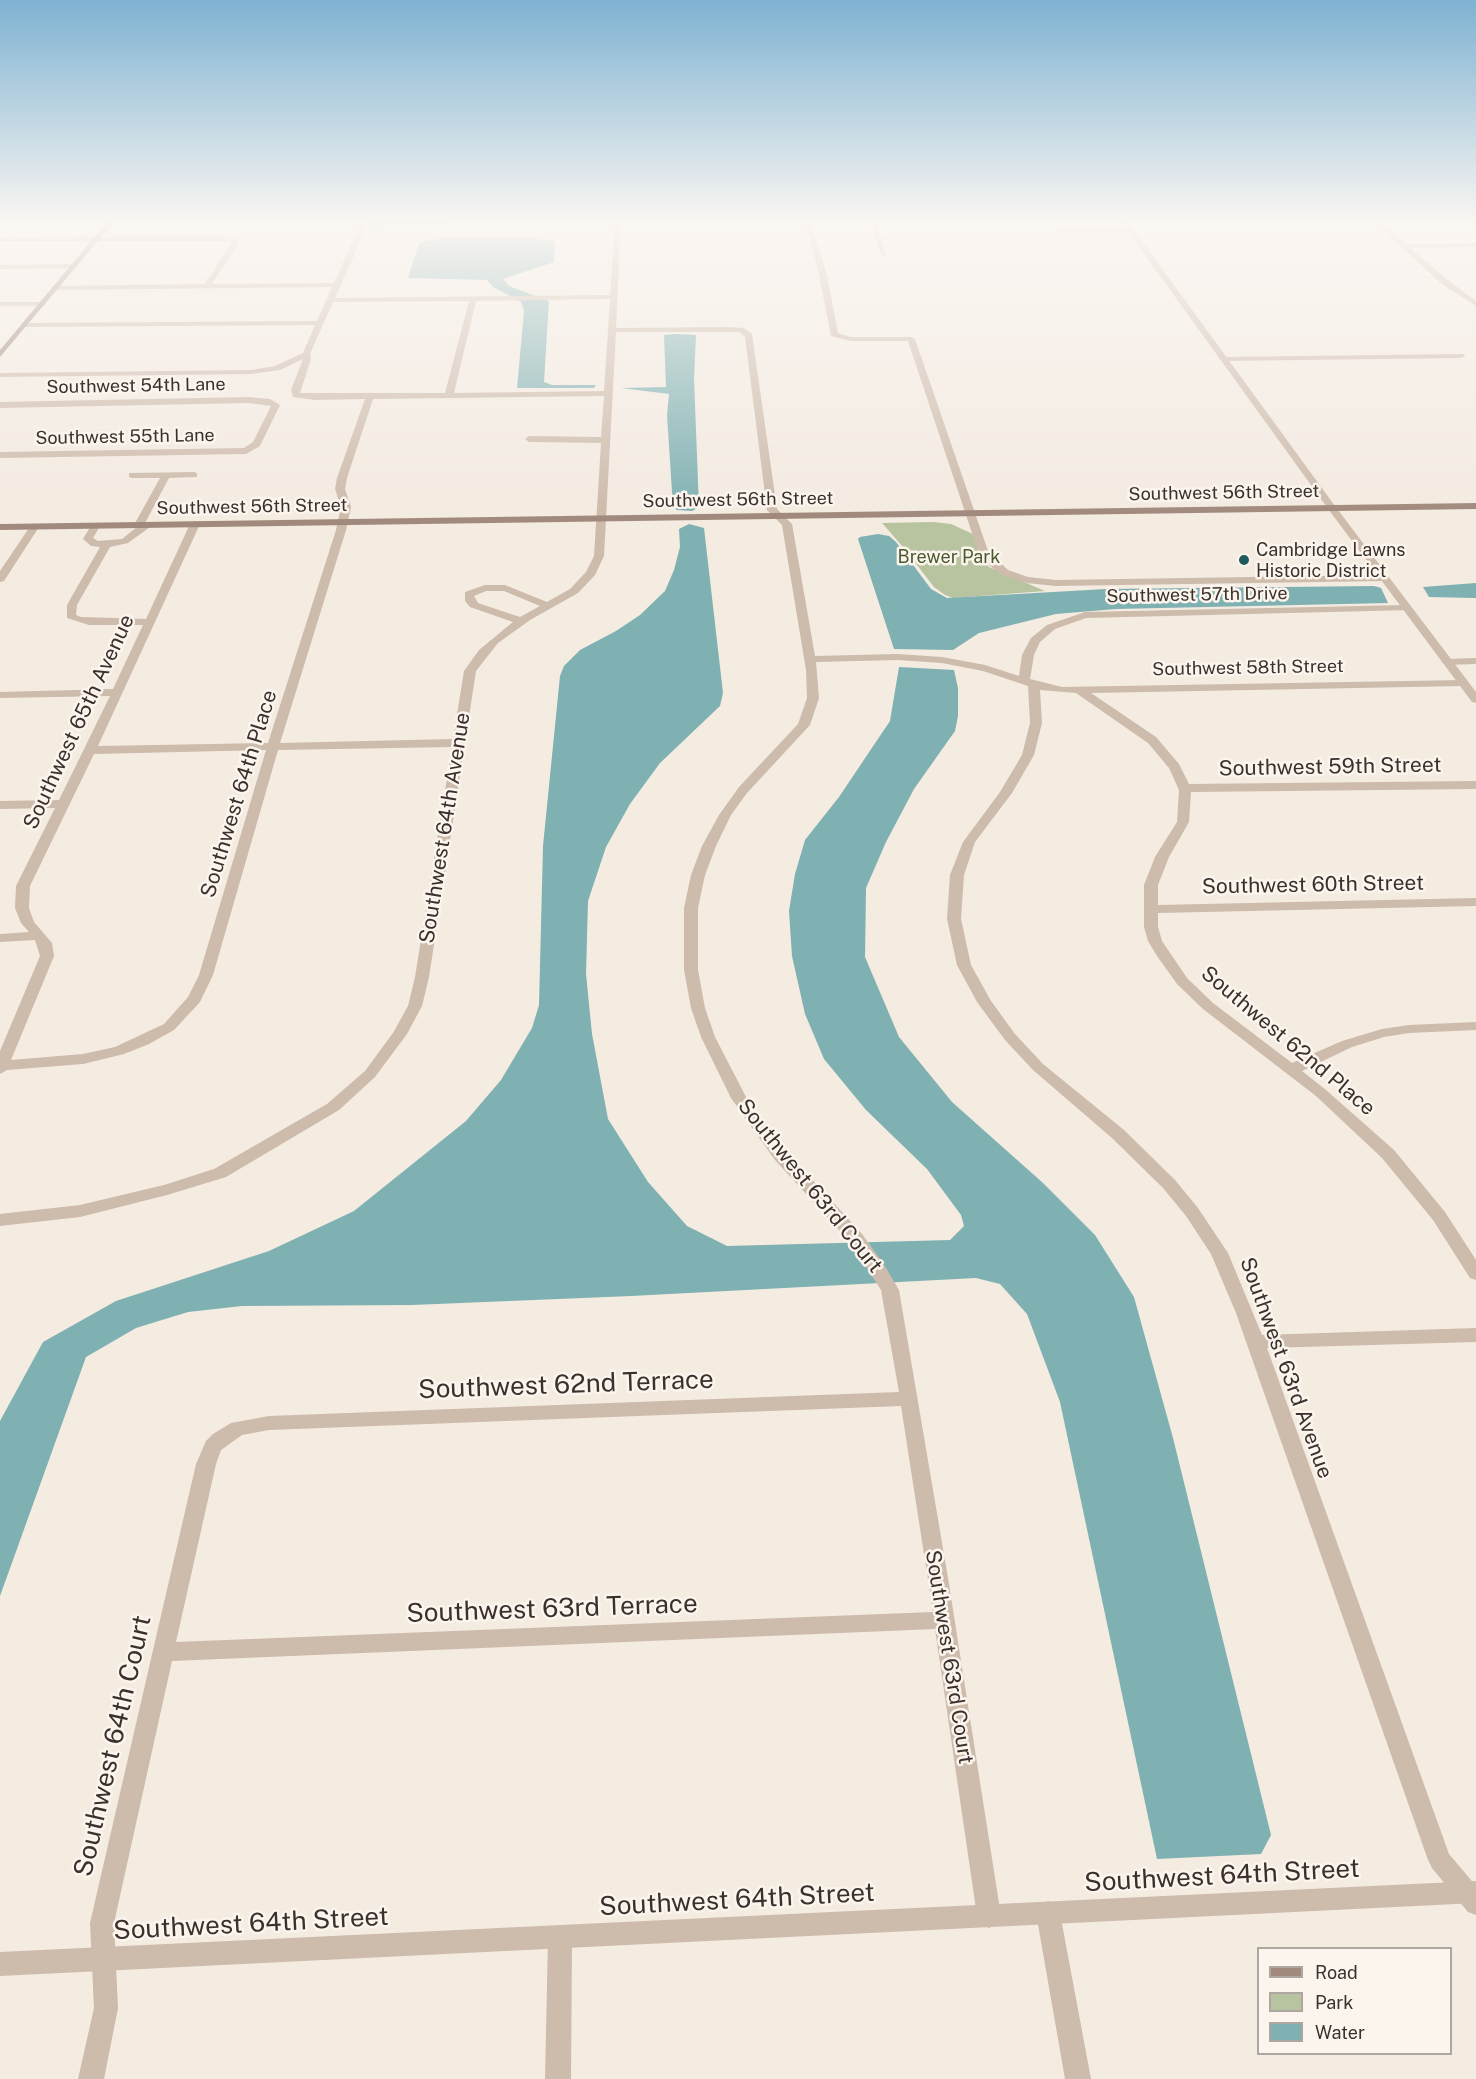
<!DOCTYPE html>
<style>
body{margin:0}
#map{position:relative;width:1476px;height:2079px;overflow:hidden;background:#f4ebe1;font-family:"Public Sans",sans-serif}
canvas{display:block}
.legend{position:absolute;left:1257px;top:1947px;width:195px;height:108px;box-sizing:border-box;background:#fbf5ee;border:2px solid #aea6a0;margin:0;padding:8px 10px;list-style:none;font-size:18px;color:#3b302b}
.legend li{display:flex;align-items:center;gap:12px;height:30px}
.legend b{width:30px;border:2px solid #aea6a0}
</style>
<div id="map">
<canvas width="1476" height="2079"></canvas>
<ul class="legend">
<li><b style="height:8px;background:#a18a7d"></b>Road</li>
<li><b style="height:16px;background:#b8c4a0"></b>Park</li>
<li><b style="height:16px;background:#7fb0b2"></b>Water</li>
</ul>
</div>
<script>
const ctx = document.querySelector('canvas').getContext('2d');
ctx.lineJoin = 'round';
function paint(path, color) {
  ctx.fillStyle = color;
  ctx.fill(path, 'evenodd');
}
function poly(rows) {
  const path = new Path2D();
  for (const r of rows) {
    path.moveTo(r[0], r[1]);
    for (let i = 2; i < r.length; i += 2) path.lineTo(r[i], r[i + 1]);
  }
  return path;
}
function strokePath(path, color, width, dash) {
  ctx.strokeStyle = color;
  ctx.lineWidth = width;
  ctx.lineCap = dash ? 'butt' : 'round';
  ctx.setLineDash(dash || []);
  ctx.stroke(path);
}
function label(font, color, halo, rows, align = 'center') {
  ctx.font = font + ' "Public Sans",sans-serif';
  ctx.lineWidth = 5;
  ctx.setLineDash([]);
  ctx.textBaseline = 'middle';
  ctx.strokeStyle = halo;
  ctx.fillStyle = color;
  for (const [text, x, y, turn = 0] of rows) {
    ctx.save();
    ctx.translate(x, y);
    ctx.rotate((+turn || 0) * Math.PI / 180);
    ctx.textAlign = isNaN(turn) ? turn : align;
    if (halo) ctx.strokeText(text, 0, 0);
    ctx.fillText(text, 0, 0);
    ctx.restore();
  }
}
const green = poly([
 [933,522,951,524,973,534,980,555,989,567,1045,591,953,598,945,595,934,587,903,547,882,523]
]);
const water = poly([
 [440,238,533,238,555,241,554,262,503,279,509,286,549,301,544,382,552,385,596,385,594,388,517,388,524,311,521,302,493,287,487,280,408,278,419,243],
 [677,334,696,335,694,379,699,507,692,511,677,510,673,507,667,415,669,394,621,388,666,387,664,335],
 [689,524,704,528,723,693,720,706,660,763,630,804,606,847,588,901,586,974,592,1034,608,1119,648,1182,687,1226,727,1246,950,1240,964,1226,961,1215,927,1169,866,1110,824,1059,805,1014,792,956,789,911,795,874,805,840,839,797,890,721,899,667,954,670,958,688,958,716,955,731,914,789,886,842,866,888,865,957,899,1037,952,1102,1043,1183,1095,1235,1134,1297,1173,1438,1271,1835,1261,1854,1157,1859,1060,1402,1027,1314,1000,1284,976,1278,631,1296,412,1305,242,1306,188,1312,136,1328,86,1357,0,1596,0,1421,43,1342,116,1301,269,1251,354,1211,466,1121,501,1080,532,1028,539,1005,543,846,560,676,564,666,580,650,616,631,640,615,665,591,674,570,680,547,679,529],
 [878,534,889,536,896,542,931,589,947,598,1106,589,1374,586,1381,588,1388,603,1116,609,1056,614,979,633,953,650,894,649,858,539,860,537],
 [1476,583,1476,598,1429,597,1423,587]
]);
const minor = poly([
 [361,222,517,222,367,226,335,298,610,295,615,222,621,222,616,328,727,327,744,328,752,334,777,509,792,524,815,656,897,654,942,657,985,665,1019,676,1022,655,1031,638,1047,625,1085,612,1407,605,1412,608,1411,610,1086,618,1055,629,1040,642,1034,655,1030,679,1062,687,1463,680,1469,683,1463,686,1091,693,1156,737,1179,764,1189,784,1476,781,1476,789,1191,792,1189,822,1169,857,1158,885,1158,905,1476,898,1476,906,1158,913,1158,927,1162,941,1187,978,1213,1003,1292,1063,1342,1041,1382,1029,1409,1025,1476,1022,1476,1030,1409,1033,1384,1037,1352,1047,1302,1071,1326,1090,1394,1150,1445,1212,1476,1260,1476,1280,1470,1278,1433,1220,1382,1158,1316,1096,1203,1009,1177,984,1157,956,1148,941,1144,927,1144,885,1155,857,1177,822,1179,790,1169,768,1148,743,1076,693,1040,690,1042,723,1034,755,1012,793,975,842,964,875,961,919,971,965,991,1001,1015,1034,1043,1064,1124,1130,1175,1180,1198,1208,1228,1253,1262,1335,1476,1328,1476,1342,1267,1348,1449,1854,1476,1886,1476,1915,1468,1912,1432,1868,1428,1860,1236,1313,1211,1254,1186,1216,1163,1188,1112,1138,1033,1070,1005,1040,977,1002,957,965,947,919,950,875,963,842,1000,792,1022,755,1030,723,1028,686,983,671,942,663,897,660,816,662,819,698,810,725,747,793,731,815,716,846,705,875,698,908,698,970,705,1008,715,1037,746,1097,787,1152,862,1234,883,1263,899,1290,948,1578,1001,1916,997,1924,989,1928,981,1924,977,1916,935,1629,172,1661,114,1923,118,2008,104,2079,78,2079,94,2008,90,1923,196,1464,206,1441,213,1434,231,1423,269,1416,899,1392,881,1290,850,1242,775,1160,731,1098,701,1037,691,1008,684,970,684,908,691,875,702,846,719,815,739,787,798,724,807,698,806,670,782,525,767,510,745,337,739,332,616,332,604,556,595,575,578,593,530,620,498,643,476,671,429,977,422,1006,407,1034,375,1077,339,1110,226,1177,167,1195,80,1217,0,1226,0,1214,80,1205,164,1185,214,1169,327,1104,365,1071,393,1033,408,1006,415,977,452,747,278,750,213,975,200,1002,174,1030,149,1044,124,1054,83,1064,7,1070,0,1074,0,1051,40,956,35,940,0,942,0,934,29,932,21,923,15,908,16,886,55,808,0,809,0,801,59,800,110,696,0,698,0,692,113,689,143,625,89,625,67,618,67,605,100,547,91,546,83,539,92,524,95,523,100,526,93,538,98,541,122,539,137,527,134,525,160,478,132,478,129,477,129,473,194,472,197,473,197,477,169,478,145,523,150,523,150,527,128,543,110,547,77,605,76,615,81,617,146,619,190,524,195,521,200,524,98,746,268,743,336,530,341,507,335,489,337,478,365,399,315,400,293,397,291,390,303,359,280,370,251,374,0,377,0,373,251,370,275,366,303,353,315,325,25,327,21,325,25,323,317,321,332,287,56,290,53,286,205,284,232,242,0,242,0,238,221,236,237,239,238,244,212,284,334,283,361,222],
 [610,299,604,391,454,393,476,301,610,299],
 [469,301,445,393,300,393,311,359,310,354,333,302,469,301],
 [604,396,601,437,529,436,525,439,529,442,601,443,594,556,586,572,570,589,547,602,505,585,485,585,465,592,465,601,470,607,513,622,479,650,464,671,453,739,280,743,346,530,351,507,345,489,347,478,373,399,604,396],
 [486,591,504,591,540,606,520,617,478,603,474,596,486,591],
 [266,750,199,975,188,997,164,1024,115,1047,83,1054,11,1060,54,956,52,943,34,922,29,908,30,886,94,754,266,750],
 [901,1406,933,1612,176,1642,216,1464,221,1450,242,1435,269,1430,901,1406],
 [805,222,811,222,827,275,838,333,851,337,911,337,915,339,988,551,1008,570,1028,577,1056,580,1384,575,1389,578,1384,581,1056,586,1027,583,1000,574,984,561,978,551,908,341,850,341,831,336,819,275,805,222],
 [870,222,876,222,886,256,881,255,870,222],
 [1374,222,1381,222,1406,244,1476,243,1476,247,1410,248,1449,281,1476,301,1476,306,1443,285,1374,222],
 [1055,229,1129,228,1132,230,1129,232,1053,232,1055,229],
 [78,264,75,268,0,269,0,265,78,264],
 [0,302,43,302,47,304,43,306,0,306,0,302],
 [1464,354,1465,356,1461,358,1223,361,1219,359,1223,357,1464,354],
 [249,397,270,399,280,405,260,446,246,454,0,458,0,452,244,448,253,442,271,406,249,403,0,408,0,402,249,397],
 [31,525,39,527,4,581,0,582,0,571,31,525],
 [1476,658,1476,664,1447,665,1441,662,1447,659,1476,658],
 [1048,1901,1056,1905,1060,1913,1091,2079,1065,2079,1036,1913,1040,1905,1048,1901],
 [560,1926,569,1930,572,1938,571,2079,545,2079,548,1938,551,1930,560,1926]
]);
const tertiary = poly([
 [1121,222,1128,222,1335,506,1476,692,1476,703,1472,702,1329,510,1121,222],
 [1476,1881,1476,1903,0,1976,0,1952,1476,1881]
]);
const secondary = poly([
 [107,222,114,222,0,357,0,350,107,222],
 [1476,503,1476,509,0,530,0,524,1476,503]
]);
const markers = [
 [1244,560,6,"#1f5a5e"]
];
const farStreetnames = [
 ["Southwest 54th Lane",136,386,-1],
 ["Southwest 55th Lane",125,437,-1],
 ["Southwest 56th Street",1224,493,-1],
 ["Southwest 56th Street",738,500,-1],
 ["Southwest 56th Street",252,507,-1],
 ["Southwest 57th Drive",1197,595,-1],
 ["Southwest 58th Street",1248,668,-1]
];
const farPoinames = [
 ["Cambridge Lawns",1256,550],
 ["Historic District",1256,571]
];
const farParknames = [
 ["Brewer Park",949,557]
];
const streetNames = [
 ["Southwest 65th Avenue",79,722,-65],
 ["Southwest 59th Street",1330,767,-1],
 ["Southwest 64th Place",239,794,-73],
 ["Southwest 64th Avenue",445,828,-81],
 ["Southwest 60th Street",1313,885,-1],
 ["Southwest 62nd Place",1288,1041,40],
 ["Southwest 63rd Court",810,1186,51],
 ["Southwest 63rd Avenue",1286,1368,70],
 ["Southwest 63rd Court",949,1657,81]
];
const nearStreetnames = [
 ["Southwest 62nd Terrace",566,1385,-2],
 ["Southwest 63rd Terrace",552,1609,-2],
 ["Southwest 64th Court",113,1746,-77],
 ["Southwest 64th Street",1222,1876,-3],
 ["Southwest 64th Street",737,1900,-3],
 ["Southwest 64th Street",251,1924,-3]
];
paint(green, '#b8c4a0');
paint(water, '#7fb0b2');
paint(minor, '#cdbbac');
paint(tertiary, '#cdbbac');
paint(secondary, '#a18a7d');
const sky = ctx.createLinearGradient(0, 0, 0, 514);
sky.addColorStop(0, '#7eb2d2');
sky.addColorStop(0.43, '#faf6f2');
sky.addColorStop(1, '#faf6f200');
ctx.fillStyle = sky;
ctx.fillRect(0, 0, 1476, 514);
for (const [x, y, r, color] of markers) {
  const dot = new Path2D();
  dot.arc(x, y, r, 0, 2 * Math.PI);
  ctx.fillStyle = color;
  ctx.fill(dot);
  strokePath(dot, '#fbf5ee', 2);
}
label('18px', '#3b302b', '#fbf5ee', farStreetnames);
label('18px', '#3b302b', '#fbf5ee', farPoinames, 'left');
label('18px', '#4a5a2e', '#fbf5ee', farParknames);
label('21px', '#3b302b', '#fbf5ee', streetNames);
label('26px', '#3b302b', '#fbf5ee', nearStreetnames);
</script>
